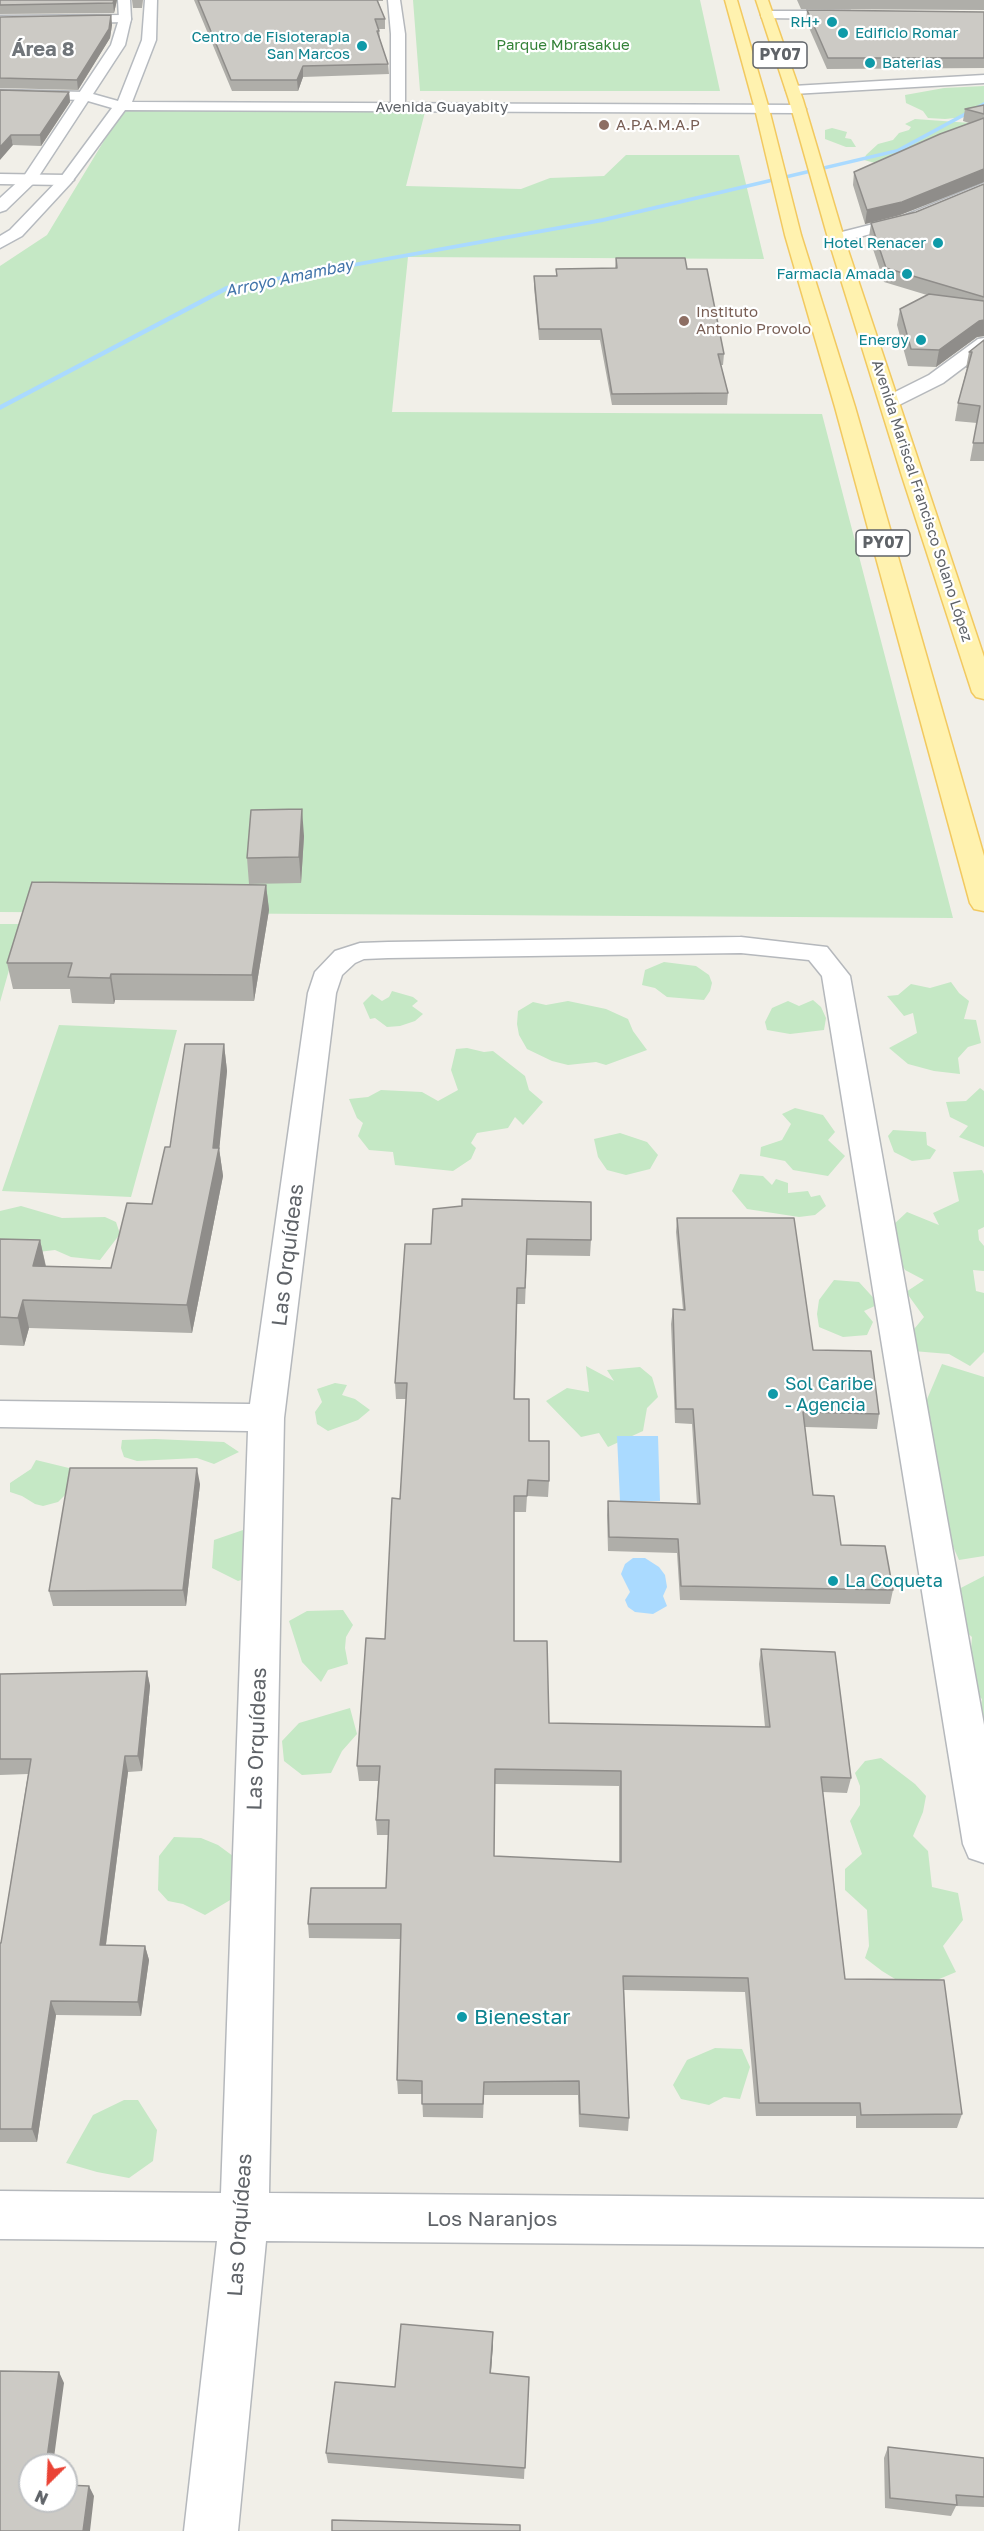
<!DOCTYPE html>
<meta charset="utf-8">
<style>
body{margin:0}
#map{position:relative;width:984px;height:2531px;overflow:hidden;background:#f1efe8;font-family:"Golos Text",sans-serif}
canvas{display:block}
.north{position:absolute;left:18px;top:2453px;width:60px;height:60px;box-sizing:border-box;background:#fff;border:2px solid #bfc1c3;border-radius:50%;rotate:204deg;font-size:16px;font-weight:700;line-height:24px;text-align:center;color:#5f6368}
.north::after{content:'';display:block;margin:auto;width:21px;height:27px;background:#ea4335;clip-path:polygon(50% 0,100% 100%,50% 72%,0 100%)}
</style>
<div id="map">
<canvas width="984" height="2531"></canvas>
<div class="north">N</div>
</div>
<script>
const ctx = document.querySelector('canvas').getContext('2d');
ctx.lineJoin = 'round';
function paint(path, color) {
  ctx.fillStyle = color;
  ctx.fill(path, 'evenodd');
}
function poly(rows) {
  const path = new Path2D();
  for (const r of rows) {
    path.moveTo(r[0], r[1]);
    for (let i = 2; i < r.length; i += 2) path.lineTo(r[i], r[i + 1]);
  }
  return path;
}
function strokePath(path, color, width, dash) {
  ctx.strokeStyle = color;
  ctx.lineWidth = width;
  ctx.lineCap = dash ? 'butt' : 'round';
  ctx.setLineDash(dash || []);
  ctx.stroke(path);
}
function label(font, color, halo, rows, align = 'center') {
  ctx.font = font + ' "Golos Text",sans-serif';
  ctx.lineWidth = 4.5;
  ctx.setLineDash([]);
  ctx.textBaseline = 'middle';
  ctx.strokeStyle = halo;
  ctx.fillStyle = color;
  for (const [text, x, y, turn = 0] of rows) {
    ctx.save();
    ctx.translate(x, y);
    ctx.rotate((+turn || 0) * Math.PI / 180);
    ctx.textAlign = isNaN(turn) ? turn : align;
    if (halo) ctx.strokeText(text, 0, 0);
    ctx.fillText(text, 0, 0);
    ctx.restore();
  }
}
const green = poly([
 [413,0,700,0,720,91,420,91],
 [984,86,984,115,945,119,928,118,923,111,906,103,905,95,944,88],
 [125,106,425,112,406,186,521,189,550,178,604,176,626,155,739,155,764,259,408,257,392,412,822,414,953,918,0,912,0,266,47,235],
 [915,119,971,123,875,163,864,160,866,155,878,144,893,140,899,133,909,130,911,127,905,124],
 [832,128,847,132,845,138,851,139,856,147,846,147,825,139,825,130],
 [0,924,22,924,0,1002],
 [664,962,696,966,709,975,712,983,710,991,704,1000,667,997,655,988,642,985,645,970],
 [951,982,959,993,969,1001,964,1019,976,1020,981,1043,968,1047,958,1058,960,1074,934,1071,908,1064,889,1048,917,1033,913,1013,904,1016,887,996,898,995,911,984,930,988],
 [392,991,413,997,418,1001,412,1006,423,1014,415,1021,400,1026,387,1027,375,1018,370,1019,363,1003,372,994,382,1001,389,997],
 [813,1000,821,1007,826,1018,824,1030,790,1034,767,1030,765,1022,772,1008,788,1001,799,1006],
 [568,1001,606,1009,628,1019,633,1031,647,1050,606,1065,596,1062,568,1065,552,1061,527,1049,519,1035,517,1024,518,1011,533,1002,546,1005],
 [59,1025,177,1030,131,1197,2,1191],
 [467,1048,484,1052,493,1051,525,1076,529,1090,543,1102,523,1125,515,1117,508,1128,477,1133,471,1143,476,1148,471,1159,453,1171,395,1165,393,1152,369,1150,358,1136,363,1123,357,1118,349,1099,368,1097,381,1090,422,1092,438,1101,458,1090,451,1070,456,1049],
 [980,1088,984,1091,984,1147,959,1137,968,1126,950,1117,946,1102,966,1101],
 [795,1108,823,1115,835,1132,828,1140,845,1156,828,1176,793,1170,785,1161,760,1156,761,1147,782,1140,791,1124,782,1114],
 [893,1130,926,1132,927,1145,936,1150,930,1159,912,1161,894,1152,888,1136],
 [620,1133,647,1142,658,1155,650,1169,626,1175,607,1170,598,1157,594,1139],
 [982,1170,984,1174,984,1227,978,1230,979,1240,984,1246,984,1271,973,1270,976,1291,984,1293,984,1352,970,1366,949,1354,913,1351,910,1334,924,1317,906,1292,924,1280,905,1270,894,1253,893,1225,907,1212,939,1225,933,1213,959,1201,953,1172],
 [740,1174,763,1176,772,1185,776,1179,788,1183,788,1193,808,1191,811,1197,820,1195,826,1206,815,1215,799,1217,747,1209,732,1191],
 [21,1206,62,1218,105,1217,116,1222,120,1234,100,1260,71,1257,55,1250,21,1254,0,1266,0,1211],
 [834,1280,859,1282,879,1304,864,1311,873,1322,867,1335,843,1337,819,1327,817,1314,819,1300],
 [942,1364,984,1377,984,1556,959,1560,947,1533,922,1411],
 [586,1366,614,1381,607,1370,640,1367,652,1377,658,1397,647,1408,643,1431,608,1447,599,1433,581,1437,546,1401,567,1388,589,1392],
 [335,1383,347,1385,342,1395,355,1399,370,1410,358,1420,328,1431,317,1424,315,1412,322,1402,317,1389],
 [155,1439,224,1442,239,1452,214,1464,197,1458,137,1461,124,1457,121,1448,122,1440],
 [36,1460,73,1469,73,1487,58,1502,43,1506,35,1504,22,1496,10,1492,10,1483,31,1469],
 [243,1530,262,1533,261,1574,238,1581,212,1568,214,1540],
 [984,1576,984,1731,980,1716,982,1699,968,1686,972,1637,945,1614,953,1592],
 [343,1610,353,1625,346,1637,345,1648,348,1664,328,1670,321,1682,302,1662,289,1621,307,1611],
 [350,1708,357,1734,342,1751,331,1773,302,1775,284,1761,282,1741,299,1723],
 [881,1758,915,1784,926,1796,923,1812,913,1836,928,1851,932,1887,958,1893,963,1920,943,1946,956,1972,913,1990,882,1971,865,1958,869,1946,867,1910,845,1890,845,1869,862,1854,850,1821,860,1805,860,1786,855,1773,865,1761],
 [174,1837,201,1838,218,1845,237,1859,237,1896,205,1915,183,1904,168,1901,158,1890,159,1856],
 [715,2048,742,2049,750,2067,740,2099,724,2097,709,2105,681,2099,673,2085,687,2060],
 [124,2100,138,2100,157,2130,153,2161,129,2178,97,2172,66,2163,93,2115]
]);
const water = poly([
 [617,1436,658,1436,660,1501,620,1501],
 [633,1558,645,1558,659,1567,665,1575,667,1587,663,1596,667,1606,653,1614,635,1612,628,1607,625,1600,630,1592,621,1574,625,1564]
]);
const stream = poly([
 [984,102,984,106,899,152,603,222,230,289,0,410,0,405,226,286,603,218,897,149,984,102]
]);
const street = poly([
 [388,0,400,0,405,34,405,107,398,111,391,107,391,34,388,0],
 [767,11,850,11,856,15,850,19,762,18,761,15,767,11],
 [125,15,130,16,131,19,130,22,0,24,0,16,125,15],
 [984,75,984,83,793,94,786,90,793,86,984,75],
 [0,90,86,92,93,96,86,100,0,98,0,90],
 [0,174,66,175,74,180,66,185,0,184,0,174],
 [984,183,984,194,913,223,836,243,828,238,830,235,901,217,984,183],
 [984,338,984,352,943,383,897,406,883,406,880,402,883,398,929,375,978,339,984,338],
 [741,937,827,947,850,976,984,1725,984,1863,969,1858,963,1844,822,976,809,960,741,953,388,958,364,959,355,963,342,975,336,993,284,1418,269,2193,984,2199,984,2247,266,2241,238,2531,184,2531,217,2241,0,2239,0,2191,221,2193,248,1431,0,1427,0,1401,250,1404,308,993,315,972,335,951,360,943,388,942,741,937]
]);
const secondary = poly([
 [118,0,130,0,131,19,125,45,93,94,118,101,142,40,145,0,157,0,156,40,132,102,799,105,806,109,799,113,125,110,71,183,22,236,0,248,0,236,10,230,61,177,112,108,88,101,35,182,6,210,0,212,0,198,24,176,111,45,119,19,118,0]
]);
const primary = poly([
 [725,0,737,0,769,109,801,235,855,407,984,856,984,911,974,909,970,903,835,407,785,235,755,109,725,0],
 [756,0,768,0,803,100,844,238,984,657,984,699,976,697,972,692,901,473,828,238,789,100,756,0]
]);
const wall = poly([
 [0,0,117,0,114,13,0,14],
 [132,0,143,0,142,8,133,8],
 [194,0,383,0,383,1,378,1,385,19,385,29,379,29,380,39,388,64,389,74,303,77,298,91,232,91],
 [797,0,984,0,984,10,801,9],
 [807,10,984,12,984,68,827,69,806,21],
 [111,15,112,25,110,38,78,90,0,88,0,17],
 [0,90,69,92,70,102,41,146,13,145],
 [984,105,984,182,900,215,865,224,853,185,854,172,969,123,963,121,965,109],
 [984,184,984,336,977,337,936,367,908,366,897,325,900,309,927,295,884,282,869,237,871,223,916,212],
 [616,258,687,269,724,354,723,365,721,365,728,393,727,405,612,405,600,340,539,340,534,287,534,276,556,276,556,269,615,268],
 [984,340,984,461,970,461,977,423,955,421,958,403,967,368,966,368,969,352],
 [304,836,301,883,249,884,247,858],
 [266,885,269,910,254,1001,115,1000,114,1004,72,1003,70,989,13,989,7,963],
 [224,1044,227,1071,219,1148,223,1176,192,1333,29,1328,24,1346,0,1345,0,1239,40,1240,46,1266,111,1268,152,1204,170,1147],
 [433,1209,591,1240,590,1256,527,1255,525,1304,517,1304,515,1399,529,1441,549,1481,548,1497,527,1496,526,1512,514,1512,514,1641,549,1723,765,1727,759,1664,761,1649,851,1778,847,1793,823,1792,845,1979,962,2114,957,2128,856,2128,856,2116,756,2116,745,1992,624,1990,629,2118,628,2131,579,2127,578,2095,484,2095,483,2118,423,2117,422,2094,398,2094,397,2080,401,1939,309,1938,308,1924,386,1888,388,1835,377,1835,376,1820,378,1781,359,1781,357,1766,385,1639,400,1499,406,1399,396,1399,395,1383,431,1244],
 [495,1784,619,1786,619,1862,494,1856],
 [677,1218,879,1414,877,1429,805,1427,813,1495,841,1545,893,1590,890,1604,680,1600,677,1553,608,1551,607,1515,608,1501,697,1504,692,1424,675,1423,671,1324,673,1309,683,1310,676,1232],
 [200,1484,186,1606,53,1606,49,1591],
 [147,1671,150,1686,142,1771,128,1772,106,1945,145,1946,149,1960,141,2016,56,2015,37,2142,0,2142,0,1943,1,1943,28,1774,0,1775,0,1674],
 [493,2344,491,2373,529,2377,524,2479,328,2463,326,2453,395,2387],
 [888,2447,984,2458,984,2507,956,2506,951,2516,885,2508,884,2458]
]);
const shadedWall = poly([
 [114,0,117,0,114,13,113,3],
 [111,15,112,25,110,38,78,90,77,80],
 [303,66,303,77,298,91,297,80],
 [69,92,70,102,41,146,40,135],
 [11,135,13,145,0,160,0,147],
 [984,169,984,182,900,215,865,224,867,210],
 [984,320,984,336,977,337,936,367,939,350,979,321],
 [302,809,304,836,301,883,299,857],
 [266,885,269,910,254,1001,252,975],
 [111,974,115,1000,114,1004,110,978],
 [224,1044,227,1071,219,1152,219,1148,223,1176,192,1333,187,1305,213,1148],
 [40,1240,46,1268,33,1266],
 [23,1300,29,1328,24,1346,18,1318],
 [197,1468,200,1484,186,1606,183,1590],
 [147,1671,150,1686,142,1771,138,1756],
 [125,1756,128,1772,104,1959,100,1945],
 [145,1946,149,1960,141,2016,138,2002],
 [51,2001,56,2015,37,2142,32,2129],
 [493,2332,493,2344,490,2384,490,2373],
 [59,2372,64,2383,53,2465,46,2465],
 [89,2486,94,2496,90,2531,83,2531]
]);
const building = poly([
 [0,0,114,0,113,3,0,5,0,0],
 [198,0,377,0,385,19,375,19,379,31,377,31,388,64,303,66,297,80,231,80,198,0],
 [807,10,984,12,984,58,828,58,807,10],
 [111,15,109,29,77,80,0,78,0,17,111,15],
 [0,90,69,92,40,135,11,135,0,147,0,90],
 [984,105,984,114,965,109,984,105],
 [984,118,984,169,902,202,867,210,854,172,940,134,984,118],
 [984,184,984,297,886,268,871,223,916,212,984,184],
 [616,258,685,258,687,269,707,269,724,354,718,354,728,393,612,394,601,329,539,329,534,276,557,276,556,269,617,268,616,258],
 [929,294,984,301,984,320,979,321,939,350,911,349,900,309,929,294],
 [984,340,984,443,973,443,980,406,958,403,972,352,969,352,984,340],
 [302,809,299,857,247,858,251,810,302,809],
 [32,882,266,885,252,975,111,974,110,978,68,977,72,963,7,963,32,882],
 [185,1044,224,1044,213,1148,219,1148,187,1305,23,1300,18,1318,0,1317,0,1239,40,1240,33,1266,111,1268,127,1203,152,1204,165,1147,170,1147,185,1044],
 [462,1199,591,1202,591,1240,527,1239,525,1288,517,1288,514,1399,529,1399,529,1441,549,1441,549,1481,528,1480,527,1496,514,1496,514,1641,547,1641,549,1723,770,1727,761,1649,835,1652,851,1778,821,1777,845,1979,944,1980,962,2114,861,2115,860,2103,759,2103,748,1978,623,1976,629,2118,580,2114,579,2081,484,2082,483,2104,422,2104,422,2081,397,2080,401,1924,308,1924,311,1888,386,1888,389,1820,376,1820,380,1766,357,1766,366,1638,385,1639,392,1498,400,1499,407,1383,395,1383,405,1244,431,1244,433,1209,462,1206,462,1199],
 [495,1769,621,1771,621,1862,494,1856,495,1769],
 [677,1218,794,1218,813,1350,871,1351,879,1414,803,1412,813,1495,834,1496,841,1545,885,1546,893,1590,681,1586,678,1539,609,1537,608,1501,700,1504,693,1409,676,1409,673,1309,685,1310,677,1218],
 [70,1468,197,1468,183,1590,49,1591,70,1468],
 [147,1671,138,1756,125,1756,100,1945,145,1946,138,2002,51,2001,32,2129,0,2129,0,1943,1,1943,31,1759,0,1759,0,1674,147,1671],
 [401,2324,493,2332,490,2373,529,2377,525,2468,326,2453,335,2382,395,2387,401,2324],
 [0,2371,59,2372,46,2465,30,2465,30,2501,66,2501,66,2485,89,2486,83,2531,0,2531,0,2371],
 [888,2447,984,2458,984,2497,956,2495,957,2505,890,2498,888,2447],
 [332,2520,520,2525,520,2531,332,2531,332,2520]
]);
const markers = [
 [832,22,6,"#0f9aa8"],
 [843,33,6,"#0f9aa8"],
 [362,46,6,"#0f9aa8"],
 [870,63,6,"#0f9aa8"],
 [604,125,6,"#8d6e63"],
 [938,243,6,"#0f9aa8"],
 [907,274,6,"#0f9aa8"],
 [684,321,6,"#8d6e63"],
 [921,340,6,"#0f9aa8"],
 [773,1394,6,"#0f9aa8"],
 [833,1581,6,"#0f9aa8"],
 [462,2017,6,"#0f9aa8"]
];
const farCulturenames = [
 ["RH+",820,22],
 ["Edificio Romar",855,33,"left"],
 ["Centro de Fisioterapia",350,37],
 ["San Marcos",350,54],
 ["Baterias",882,63,"left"],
 ["Hotel Renacer",926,243],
 ["Farmacia Amada",895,274],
 ["Energy",909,340]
];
const farParknames = [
 ["Parque Mbrasakue",563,45]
];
const farStreetnames = [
 ["Avenida Guayabity",442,107],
 ["Avenida Mariscal Francisco Solano López",922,501,72]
];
const farEducationnames = [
 ["A.P.A.M.A.P",616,125],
 ["Instituto",696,312],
 ["Antonio Provolo",696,329]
];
const shields = [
 [780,55,54],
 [883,543,54]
];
const shieldNames = [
 ["PY07",780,55],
 ["PY07",883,543]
];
const farWaternames = [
 ["Arroyo Amambay",289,278,-12]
];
const cultureNames = [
 ["Sol Caribe",785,1384],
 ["- Agencia",785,1405],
 ["La Coqueta",845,1581]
];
const farDistrictnames = [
 ["Área 8",43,50]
];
const nearStreetnames = [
 ["Las Orquídeas",288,1255,-83],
 ["Las Orquídeas",257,1739,-88],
 ["Los Naranjos",492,2219],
 ["Las Orquídeas",240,2225,-86]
];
const nearCulturenames = [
 ["Bienestar",474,2017]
];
paint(green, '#c5e8c5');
paint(water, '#aadaff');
paint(stream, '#aadaff');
strokePath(street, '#b5b8bc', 3);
strokePath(secondary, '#b6babf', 3);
strokePath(primary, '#f2c960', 3);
paint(street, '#fff');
paint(secondary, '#fff');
paint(primary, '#fff2af');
paint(wall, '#afaea9');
paint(shadedWall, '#8f8d8a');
paint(building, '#cccac5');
strokePath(building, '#8f8d8a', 1.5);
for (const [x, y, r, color] of markers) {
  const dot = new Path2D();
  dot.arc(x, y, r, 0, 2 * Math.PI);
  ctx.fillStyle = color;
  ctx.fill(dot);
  strokePath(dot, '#fff', 2);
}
label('15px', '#0d838f', '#fff', farCulturenames, 'right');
label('15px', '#348238', '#fff', farParknames);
label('15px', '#5f6368', '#fff', farStreetnames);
label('15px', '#785e54', '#fff', farEducationnames, 'left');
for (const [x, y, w] of shields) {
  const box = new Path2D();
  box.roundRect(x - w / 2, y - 13, w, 26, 4.5);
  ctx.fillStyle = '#fff';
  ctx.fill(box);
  strokePath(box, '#5f6368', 1.5);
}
label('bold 16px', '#5f6368', null, shieldNames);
label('italic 16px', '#4174aa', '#fff', farWaternames);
label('18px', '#0d838f', '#fff', cultureNames, 'left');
label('bold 20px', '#70757a', '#fff', farDistrictnames);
label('21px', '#5f6368', '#fff', nearStreetnames);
label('21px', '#0d838f', '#fff', nearCulturenames, 'left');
</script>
